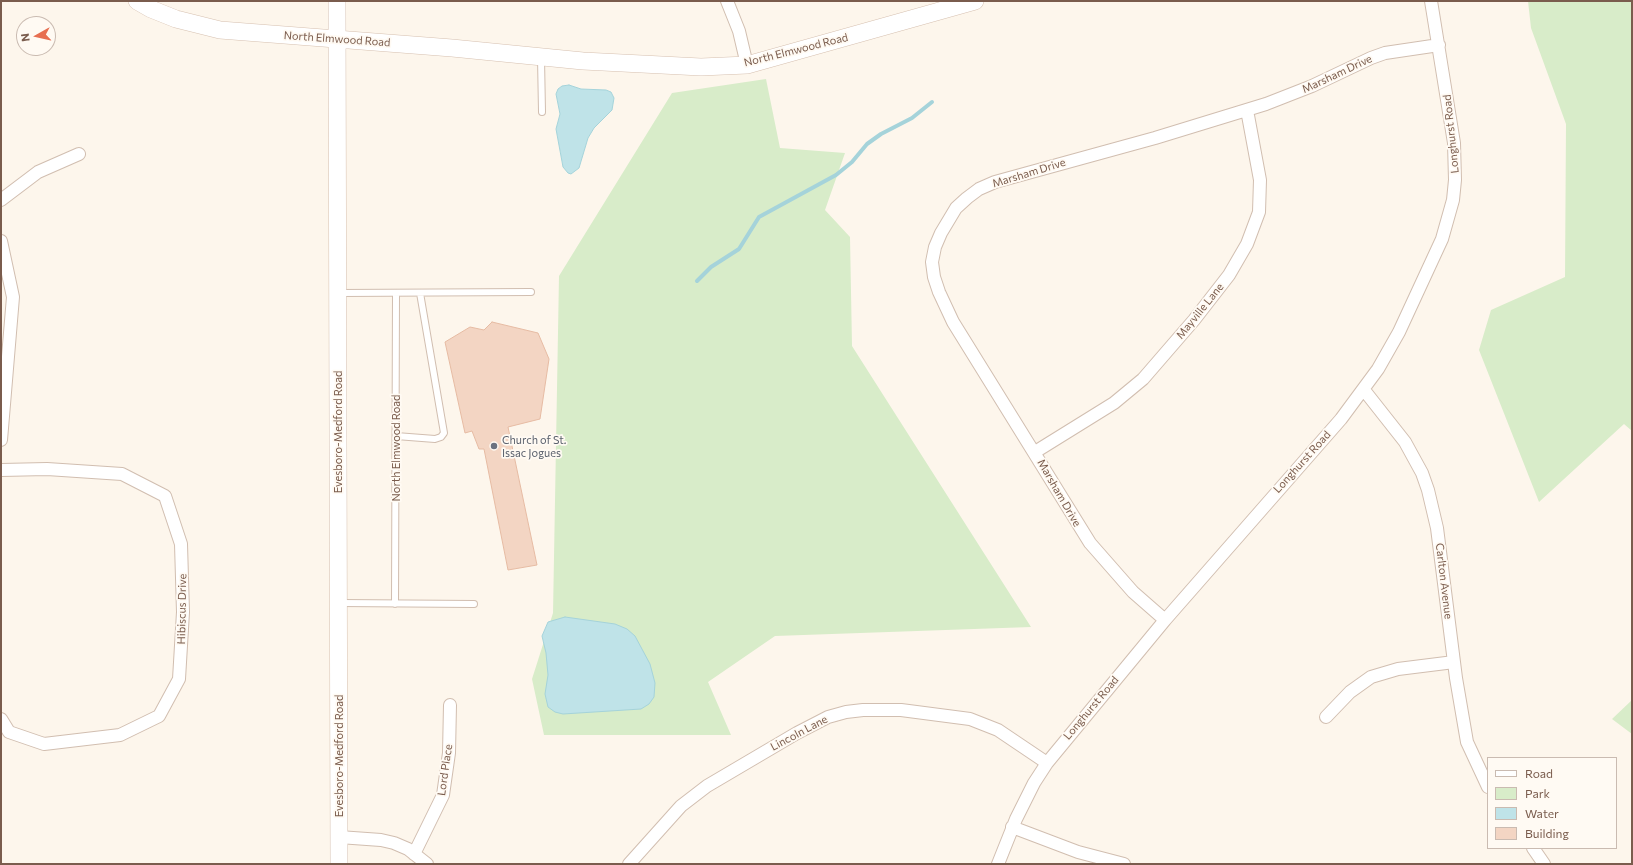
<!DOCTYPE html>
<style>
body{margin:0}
#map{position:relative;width:1633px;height:865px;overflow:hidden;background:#fdf6ec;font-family:Commissioner,sans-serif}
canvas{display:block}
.frame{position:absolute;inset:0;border:2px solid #7a5c4d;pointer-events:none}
.legend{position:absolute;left:1487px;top:757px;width:130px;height:92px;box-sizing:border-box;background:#fffaf3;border:1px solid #cabbb1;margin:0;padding:5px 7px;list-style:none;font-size:12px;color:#7a5c4d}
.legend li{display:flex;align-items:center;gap:8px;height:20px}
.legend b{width:20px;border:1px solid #cabbb1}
.north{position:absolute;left:16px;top:16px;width:40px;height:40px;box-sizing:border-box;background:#fffaf3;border:1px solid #cabbb1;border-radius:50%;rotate:262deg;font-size:11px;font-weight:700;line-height:16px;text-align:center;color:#7a5c4d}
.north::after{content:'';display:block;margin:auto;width:14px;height:18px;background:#e76f51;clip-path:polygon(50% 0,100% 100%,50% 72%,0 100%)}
</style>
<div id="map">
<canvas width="1633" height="865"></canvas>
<div class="frame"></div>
<ul class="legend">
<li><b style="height:5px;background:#fff"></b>Road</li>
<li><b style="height:11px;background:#d8ecc9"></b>Park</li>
<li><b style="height:11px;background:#bfe3e8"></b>Water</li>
<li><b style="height:11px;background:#f3d5c3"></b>Building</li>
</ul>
<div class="north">N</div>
</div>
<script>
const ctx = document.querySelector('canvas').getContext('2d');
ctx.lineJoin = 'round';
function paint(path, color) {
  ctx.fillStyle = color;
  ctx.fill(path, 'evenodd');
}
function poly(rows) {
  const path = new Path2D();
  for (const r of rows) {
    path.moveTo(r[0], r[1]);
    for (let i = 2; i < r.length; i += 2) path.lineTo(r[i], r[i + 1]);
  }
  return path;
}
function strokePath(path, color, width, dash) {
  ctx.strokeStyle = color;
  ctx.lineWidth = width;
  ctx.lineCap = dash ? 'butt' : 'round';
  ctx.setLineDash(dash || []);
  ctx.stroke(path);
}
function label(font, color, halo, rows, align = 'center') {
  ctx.font = font + ' Commissioner,sans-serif';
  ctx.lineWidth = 3.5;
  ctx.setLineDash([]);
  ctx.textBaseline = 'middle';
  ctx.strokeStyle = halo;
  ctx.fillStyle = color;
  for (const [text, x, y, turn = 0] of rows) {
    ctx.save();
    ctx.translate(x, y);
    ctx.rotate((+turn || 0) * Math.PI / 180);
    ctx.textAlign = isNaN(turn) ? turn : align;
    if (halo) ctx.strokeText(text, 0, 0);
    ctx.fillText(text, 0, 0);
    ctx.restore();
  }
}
const green = poly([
 [1528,1,1632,1,1632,431,1624,424,1539,502,1479,350,1491,310,1565,277,1566,124,1531,28],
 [766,79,780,148,845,153,825,210,850,237,852,346,1031,627,775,636,708,682,731,735,544,735,532,679,553,613,559,276,672,93],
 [1632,700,1632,734,1612,719]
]);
const water = poly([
 [569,85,581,89,606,90,611,92,614,98,612,110,594,128,588,138,579,168,571,174,568,173,563,167,556,129,560,114,556,94,558,89,562,86,569,85],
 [565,617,615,624,627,629,635,636,650,664,655,683,654,697,649,704,641,709,563,714,555,712,548,707,545,694,548,675,546,653,542,636,548,622,565,617]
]);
const stream = poly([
 [697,281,711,267,739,249,759,217,836,175,852,162,867,144,881,134,912,118,932,102]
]);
const building = poly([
 [492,322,538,333,549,359,540,419,508,427,537,565,508,570,484,449,479,449,472,431,465,433,445,342,470,327,484,330,492,322]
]);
const lane = poly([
 [541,58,542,112],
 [340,293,531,292],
 [396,436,435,439,441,437,444,433,420,293],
 [340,603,474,604],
 [395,604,396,293]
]);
const street = poly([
 [727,1,739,31,747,65],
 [1,200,38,172,79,154],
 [1,241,13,297,1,440],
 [1364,390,1405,442,1422,473,1428,490,1437,528,1456,678,1467,742,1488,787],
 [1035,452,1114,403,1143,379,1194,320,1229,275,1247,244,1259,212,1260,180,1247,110],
 [1,470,47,469,122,474,165,496,181,544,183,612,179,679,159,716,120,735,44,744,9,732,1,719],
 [1165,620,1133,592,1090,543,953,322,939,292,934,277,932,262,935,247,941,233,956,208,967,198,979,189,995,182,1155,138,1266,104,1312,86,1371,58,1385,53,1439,45],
 [1326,717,1350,692,1371,677,1398,669,1454,662],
 [1012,827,1078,852,1124,864],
 [339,837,381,840,394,843,408,849,427,864],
 [1533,848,1544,864],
 [414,854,443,795,449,753,450,705],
 [629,864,681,806,707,786,797,733,828,717,846,712,863,710,901,710,970,719,998,730,1047,763],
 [998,864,1016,819,1034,783,1047,763,1165,620,1341,419,1378,369,1399,332,1442,239,1453,200,1455,180,1454,143,1431,1]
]);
const secondary = poly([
 [137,1,151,9,176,19,220,30,452,48,583,61,701,67,747,65,975,1],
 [337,1,339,864]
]);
const markers = [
 [494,446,4,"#6b7280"]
];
const streetNames = [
 ["North Elmwood Road",337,39,4],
 ["North Elmwood Road",796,50,-14],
 ["Marsham Drive",1337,74,-25],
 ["Longhurst Road",1451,134,-96],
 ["Marsham Drive",1029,173,-17],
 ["Mayville Lane",1200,311,-51],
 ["Evesboro-Medford Road",338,432,-90],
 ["North Elmwood Road",396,448,-90],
 ["Longhurst Road",1302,462,-48],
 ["Marsham Drive",1059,493,60],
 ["Carlton Avenue",1444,581,83],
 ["Hibiscus Drive",182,609,-89],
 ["Longhurst Road",1091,708,-50],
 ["Lincoln Lane",799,733,-28],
 ["Evesboro-Medford Road",339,756,-90],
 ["Lord Place",445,770,-82]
];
const worshipNames = [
 ["Church of St.",502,440],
 ["Issac Jogues",502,453]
];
paint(green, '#d8ecc9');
paint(water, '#bfe3e8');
strokePath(water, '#a5d3da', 1);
strokePath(stream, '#a5d3da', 4);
paint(building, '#f3d5c3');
strokePath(building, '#e6bba3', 1);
strokePath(lane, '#d1beb0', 8);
strokePath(street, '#d1beb0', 14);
strokePath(secondary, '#d6c0b0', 18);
strokePath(lane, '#fff', 6);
strokePath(street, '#fff', 12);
strokePath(secondary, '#fff', 17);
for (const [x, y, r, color] of markers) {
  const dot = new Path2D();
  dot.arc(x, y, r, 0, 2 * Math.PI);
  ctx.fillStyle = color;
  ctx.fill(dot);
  strokePath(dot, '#fffaf3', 1.5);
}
label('11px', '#7a5c4d', '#fffaf3', streetNames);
label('11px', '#5b616d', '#fffaf3', worshipNames, 'left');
</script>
